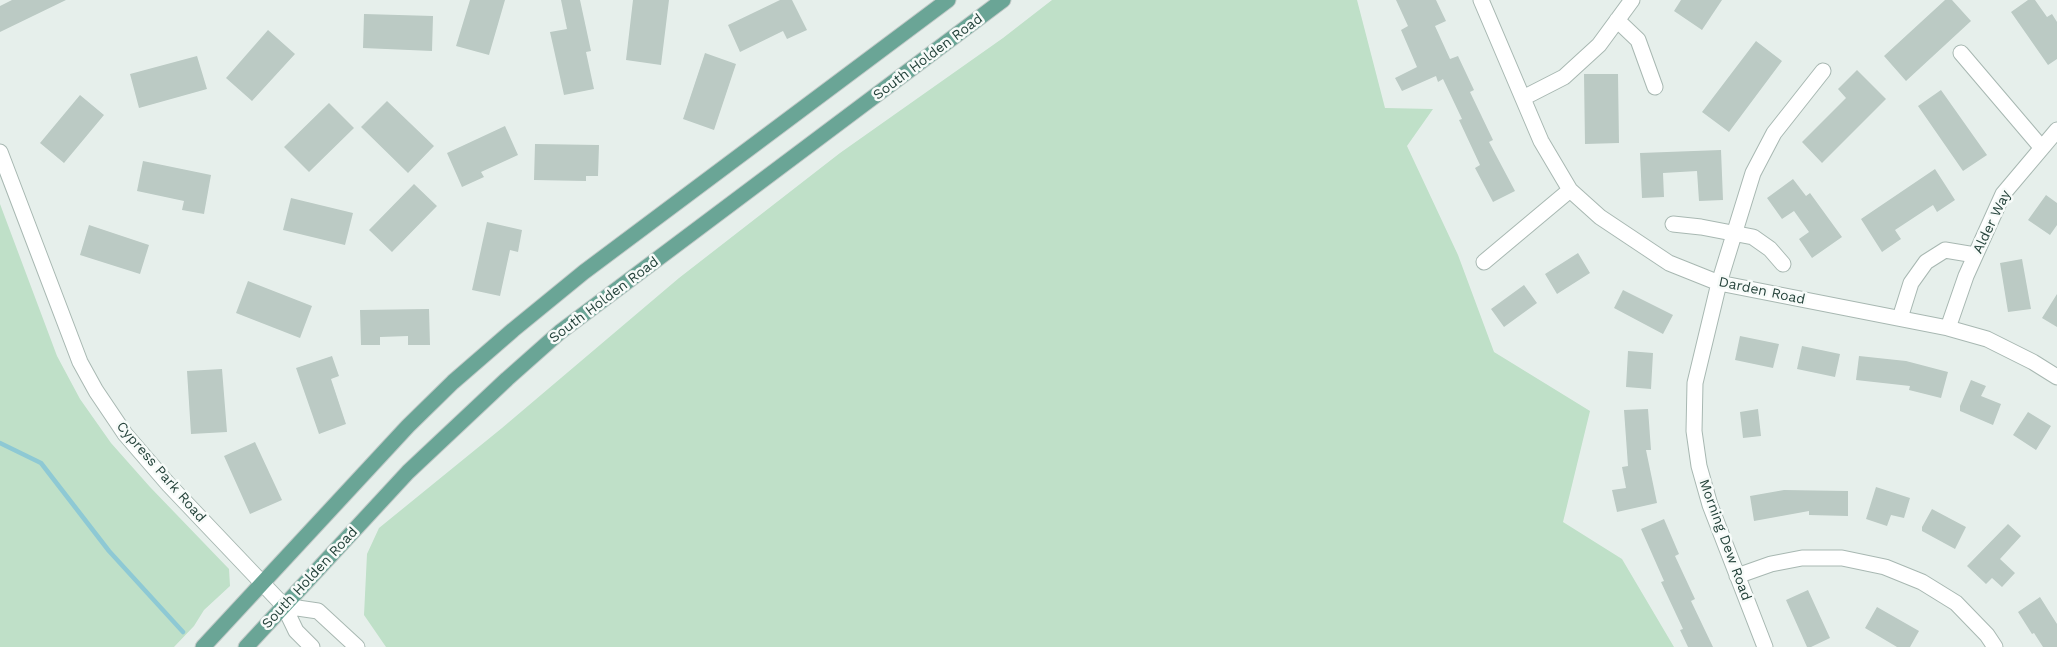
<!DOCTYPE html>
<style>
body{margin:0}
canvas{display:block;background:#e6efeb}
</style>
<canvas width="2057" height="647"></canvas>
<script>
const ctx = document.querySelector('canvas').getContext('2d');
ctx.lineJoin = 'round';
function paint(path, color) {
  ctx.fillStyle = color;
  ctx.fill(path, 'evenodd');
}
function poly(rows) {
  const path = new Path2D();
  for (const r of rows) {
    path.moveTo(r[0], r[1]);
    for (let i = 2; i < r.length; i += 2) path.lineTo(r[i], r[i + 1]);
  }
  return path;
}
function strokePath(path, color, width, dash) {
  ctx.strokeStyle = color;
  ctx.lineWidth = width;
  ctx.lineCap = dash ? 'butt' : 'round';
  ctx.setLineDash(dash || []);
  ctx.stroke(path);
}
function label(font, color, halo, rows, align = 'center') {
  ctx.font = font + ' "Work Sans",sans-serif';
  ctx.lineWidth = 5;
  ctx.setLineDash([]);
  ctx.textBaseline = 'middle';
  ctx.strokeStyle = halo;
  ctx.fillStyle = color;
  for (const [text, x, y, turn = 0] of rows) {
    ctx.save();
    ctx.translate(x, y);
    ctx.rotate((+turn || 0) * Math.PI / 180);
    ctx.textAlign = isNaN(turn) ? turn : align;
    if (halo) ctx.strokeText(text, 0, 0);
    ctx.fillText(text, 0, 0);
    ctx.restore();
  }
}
const green = poly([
 [1052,0,1357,0,1385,108,1433,109,1407,146,1458,255,1494,352,1590,411,1563,522,1622,559,1674,647,386,647,364,615,367,554,379,528,502,428,679,278,840,153,1003,38],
 [0,204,57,356,80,399,111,443,150,487,229,569,230,586,204,610,194,626,174,647,0,647]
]);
const stream = poly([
 [0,443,41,463,109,551,183,632]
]);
const building = poly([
 [12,0,66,0,0,32,0,6],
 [470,0,505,0,489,55,456,46],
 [561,0,580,0,591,51,586,52,594,89,564,95,550,32,567,29],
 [633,0,669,0,661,65,626,60],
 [780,0,792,0,807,30,787,39,783,31,740,52,728,25],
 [1396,0,1436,0,1446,21,1435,26,1450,59,1458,56,1474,90,1470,92,1493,140,1489,142,1515,191,1493,202,1475,168,1480,165,1459,120,1462,119,1443,79,1438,82,1436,76,1402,91,1395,78,1417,67,1401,30,1408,26],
 [1681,0,1722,0,1702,30,1674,11],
 [1945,0,1952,0,1971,21,1906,81,1884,56],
 [2028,0,2035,0,2047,17,2052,14,2057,22,2057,59,2048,65,2011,12],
 [364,14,433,16,432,51,363,48],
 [268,30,295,54,252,101,226,78],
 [1756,41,1782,61,1729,132,1702,112],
 [705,53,736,64,714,130,683,119],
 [197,56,207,89,139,108,130,74],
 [1857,70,1886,99,1822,163,1802,142,1846,98,1838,89],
 [1584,74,1618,74,1619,143,1585,144],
 [1941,90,1987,155,1963,171,1918,106],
 [80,95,104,115,64,163,40,143],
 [387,101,434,146,408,173,361,127],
 [329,103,354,128,309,172,284,147],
 [505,126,518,155,481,172,484,177,462,187,447,153],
 [535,144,599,145,598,176,586,176,586,181,534,180],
 [1721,150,1723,200,1699,201,1697,171,1663,173,1664,197,1642,198,1640,153],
 [143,161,211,175,204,214,182,210,184,201,137,191],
 [1935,169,1955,200,1937,212,1933,205,1895,230,1901,239,1882,252,1861,219],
 [1793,179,1806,196,1810,193,1842,237,1812,258,1799,239,1809,232,1794,211,1782,219,1767,198],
 [414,184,437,206,392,252,369,230],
 [2046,195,2057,203,2057,225,2050,235,2028,220],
 [291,198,353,213,345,245,283,230],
 [487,222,522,230,518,252,510,250,500,296,472,290],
 [89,225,149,245,140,274,80,255],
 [1578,253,1590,273,1557,294,1545,274],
 [2022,259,2031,309,2008,312,2000,263],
 [248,281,312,306,300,338,236,313],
 [1524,285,1537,303,1504,327,1491,309],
 [1623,290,1673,315,1663,334,1614,308],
 [2057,294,2057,327,2042,318],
 [429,309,430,345,408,345,408,336,380,337,380,345,361,345,360,310],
 [1740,336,1779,344,1773,368,1735,360],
 [1802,346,1840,354,1835,377,1797,369],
 [1628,351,1653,353,1651,389,1626,387],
 [332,356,339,376,331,379,346,424,319,434,296,368],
 [1859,356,1906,361,1948,372,1941,398,1909,390,1910,386,1856,380],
 [222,369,227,432,191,434,187,371],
 [1971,380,1986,386,1981,396,2001,404,1993,425,1960,411,1960,406],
 [1648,409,1651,450,1646,450,1657,503,1617,512,1612,490,1626,488,1622,467,1628,466,1624,410],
 [1758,409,1761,436,1743,438,1740,412],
 [2028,412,2051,426,2036,450,2013,435],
 [255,442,282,500,250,514,224,456],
 [1876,487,1910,498,1904,518,1891,515,1887,526,1866,519],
 [1784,490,1848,491,1848,516,1809,515,1809,511,1754,521,1750,496],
 [1932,509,1966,527,1955,549,1922,531,1922,527],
 [1664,519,1679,554,1675,556,1695,599,1691,601,1713,647,1688,647,1680,630,1683,629,1661,582,1664,581,1641,529],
 [2008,524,2021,536,2000,559,2015,573,2002,587,1992,578,1986,584,1967,566],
 [1808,590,1830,638,1811,647,1807,647,1786,600],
 [2040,597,2057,624,2057,647,2043,647,2034,633,2032,634,2018,612],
 [1877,607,1919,631,1910,647,1897,647,1865,628]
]);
const minor = poly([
 [1481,0,1541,141,1570,190,1600,217,1669,263,1719,283,1948,328,1987,339,2033,362,2057,377],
 [1617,20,1638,40,1655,87],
 [1961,53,2041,147],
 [1523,98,1564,77,1599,45,1632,0],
 [0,152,80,362,96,391,125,434,169,485,284,606,296,631,312,647],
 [1673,224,1701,227,1753,237,1770,249,1783,264],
 [1484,262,1570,190],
 [1900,318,1911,283,1926,262,1945,250,1975,255],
 [1948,328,1966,276,2003,194,2057,130],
 [1737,576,1771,564,1802,558,1842,558,1885,567,1922,582,1956,603,1987,635,1995,647],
 [284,606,318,611,357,647],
 [1765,647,1710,505,1699,466,1694,431,1695,383,1719,283,1753,173,1774,133,1823,71]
]);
const major = poly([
 [203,647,408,426,453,382,513,330,584,272,948,0],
 [246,647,408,472,507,379,560,332,1003,0]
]);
const streetNames = [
 ["South Holden Road",928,57,-37],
 ["Alder Way",1992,222,-64],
 ["Darden Road",1762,291,12],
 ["South Holden Road",604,300,-37],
 ["Cypress Park Road",161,472,49],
 ["Morning Dew Road",1725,540,70],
 ["South Holden Road",310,578,-47]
];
paint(green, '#bfe0c8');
strokePath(stream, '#8ec9d4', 4.5);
paint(building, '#bbcac4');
strokePath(minor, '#a8b8b2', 17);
strokePath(major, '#c2cac8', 17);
strokePath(minor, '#fff', 15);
strokePath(major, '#6aa596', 15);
label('14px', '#24423a', '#f7fbf9', streetNames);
</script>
